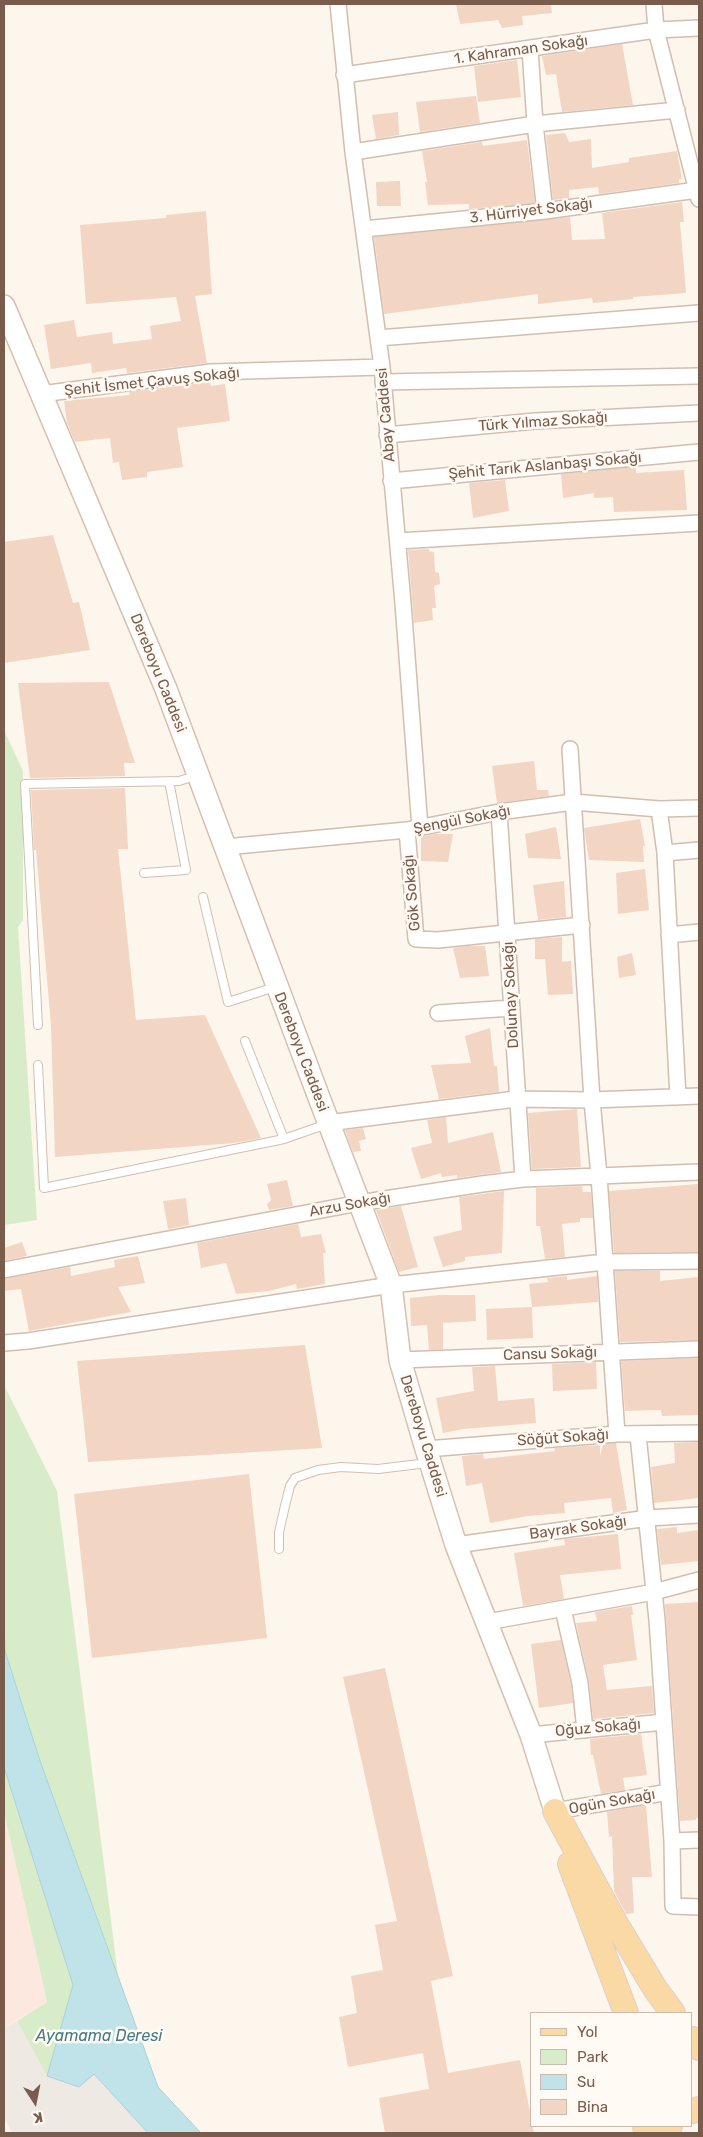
<!DOCTYPE html>
<meta charset="utf-8">
<style>
body{margin:0}
#map{position:relative;width:703px;height:2137px;overflow:hidden;background:#fdf6ec;font-family:Rubik,sans-serif}
canvas{display:block}
.frame{position:absolute;inset:0;border:5px solid #7a5c4d;pointer-events:none}
.legend{position:absolute;left:530px;top:2012px;width:162px;height:115px;box-sizing:border-box;background:#fffaf3;border:1px solid #cabbb1;margin:0;padding:6px 9px;list-style:none;font-size:15px;color:#7a5c4d}
.legend li{display:flex;align-items:center;gap:10px;height:25px}
.legend b{width:25px;border:1px solid #cabbb1}
.north{position:absolute;left:10px;top:2077px;width:50px;height:50px;-webkit-text-stroke:4px #fffaf3;paint-order:stroke;rotate:169deg;font-size:14px;font-weight:700;line-height:20px;text-align:center;color:#7a5c4d}
.north::after{content:'';display:block;margin:auto;width:18px;height:22px;background:#7a5c4d;clip-path:polygon(50% 0,100% 100%,50% 72%,0 100%)}
</style>
<div id="map">
<canvas width="703" height="2137"></canvas>
<div class="frame"></div>
<ul class="legend">
<li><b style="height:6px;background:#fbd9a5"></b>Yol</li>
<li><b style="height:14px;background:#d8ecc9"></b>Park</li>
<li><b style="height:14px;background:#bfe3e8"></b>Su</li>
<li><b style="height:14px;background:#f3d5c3"></b>Bina</li>
</ul>
<div class="north">K</div>
</div>
<script>
const ctx = document.querySelector('canvas').getContext('2d');
ctx.lineJoin = 'round';
function paint(path, color) {
  ctx.fillStyle = color;
  ctx.fill(path, 'evenodd');
}
function poly(rows) {
  const path = new Path2D();
  for (const r of rows) {
    path.moveTo(r[0], r[1]);
    for (let i = 2; i < r.length; i += 2) path.lineTo(r[i], r[i + 1]);
  }
  return path;
}
function strokePath(path, color, width, dash) {
  ctx.strokeStyle = color;
  ctx.lineWidth = width;
  ctx.lineCap = dash ? 'butt' : 'round';
  ctx.setLineDash(dash || []);
  ctx.stroke(path);
}
function label(font, color, halo, rows, align = 'center') {
  ctx.font = font + ' Rubik,sans-serif';
  ctx.lineWidth = 5;
  ctx.setLineDash([]);
  ctx.textBaseline = 'middle';
  ctx.strokeStyle = halo;
  ctx.fillStyle = color;
  for (const [text, x, y, turn = 0] of rows) {
    ctx.save();
    ctx.translate(x, y);
    ctx.rotate((+turn || 0) * Math.PI / 180);
    ctx.textAlign = isNaN(turn) ? turn : align;
    if (halo) ctx.strokeText(text, 0, 0);
    ctx.fillText(text, 0, 0);
    ctx.restore();
  }
}
const commercial = poly([
 [4,1812,47,2002,4,2028]
]);
const industrial = poly([
 [17,2021,47,2076,94,2074,148,2133,12,2133,4,2118,4,2028]
]);
const green = poly([
 [4,730,23,771,23,920,18,927,37,1220,4,1225],
 [4,1385,57,1491,118,1976,39,1758,5,1651],
 [4,1767,73,1985,47,2076,17,2021,47,2002,4,1812]
]);
const water = poly([
 [4,1616,5,1651,39,1758,158,2087,201,2133,148,2133,94,2074,79,2087,47,2076,73,1985,4,1767,4,1616]
]);
const building = poly([
 [456,4,551,4,552,13,522,16,523,25,502,28,498,20,460,24],
 [622,44,633,105,562,112,556,74,546,75,542,56],
 [517,60,521,97,478,102,474,66],
 [476,96,480,123,420,132,416,102],
 [398,112,399,135,376,139,372,115],
 [565,133,569,142,591,139,592,168,629,162,629,158,677,151,682,179,679,179,679,183,599,194,598,187,569,190,569,198,553,200,546,135],
 [527,140,535,203,469,209,469,204,428,205,425,182,427,182,422,151,482,142,483,146],
 [400,181,401,206,377,206,376,182],
 [682,202,684,222,680,222,686,293,633,297,633,299,593,303,592,298,538,304,538,294,384,314,374,237,570,217,572,240,605,239,602,213],
 [206,211,212,294,195,296,207,363,127,373,126,368,92,373,91,363,51,369,44,325,74,320,77,337,112,332,113,344,152,339,150,326,181,321,176,297,86,304,80,225,166,218,166,215],
 [210,382,211,386,225,384,230,421,177,428,183,467,147,472,147,477,122,480,119,462,113,463,110,438,75,442,67,423,64,401,130,395,129,392],
 [636,467,636,473,684,470,687,510,614,512,613,497,594,498,594,493,563,498,561,474],
 [505,480,509,511,473,518,469,483],
 [53,535,73,603,79,602,90,650,4,663,4,542],
 [429,549,429,551,434,552,435,572,439,573,440,584,434,586,436,608,432,608,433,620,414,623,408,550],
 [109,682,135,763,124,763,125,776,30,778,18,683],
 [534,761,537,790,548,790,549,796,497,803,492,766],
 [125,788,128,849,118,849,136,1020,205,1015,261,1138,234,1143,55,1157,51,1026,36,850,34,850,31,790],
 [640,819,645,846,643,846,644,862,589,860,584,828],
 [556,827,561,859,528,858,525,834],
 [434,834,453,834,448,862,421,861,421,837],
 [645,869,649,910,618,914,616,873],
 [564,881,566,917,538,920,533,885],
 [562,937,562,962,571,961,573,994,548,995,545,959,535,959,535,939],
 [466,946,485,946,489,976,460,978,453,948],
 [632,953,636,975,619,978,617,957],
 [490,1028,494,1066,497,1066,499,1092,439,1099,431,1065,471,1063,465,1036],
 [577,1109,581,1167,532,1169,528,1113],
 [446,1117,448,1143,493,1132,501,1172,457,1178,457,1175,442,1177,441,1173,421,1179,411,1148,432,1143,427,1120],
 [363,1128,366,1139,359,1141,361,1151,353,1152,345,1130],
 [287,1180,293,1206,269,1210,267,1204,271,1200,267,1184],
 [699,1184,699,1252,614,1253,609,1191],
 [582,1186,583,1192,591,1192,593,1218,580,1218,580,1222,562,1224,565,1257,545,1259,540,1226,536,1226,536,1188],
 [504,1191,502,1253,465,1257,465,1261,443,1267,433,1237,462,1230,459,1197],
 [186,1198,189,1225,168,1229,163,1201],
 [401,1206,418,1267,399,1272,376,1210],
 [298,1224,301,1237,321,1234,326,1253,323,1253,325,1284,297,1289,296,1284,269,1291,236,1294,226,1263,201,1268,197,1243],
 [22,1242,27,1256,4,1261,4,1248],
 [138,1256,145,1283,118,1287,131,1312,29,1331,21,1289,4,1291,4,1279,70,1267,71,1276,115,1267,114,1260],
 [615,1271,660,1271,660,1281,699,1277,699,1340,620,1342],
 [567,1276,567,1280,597,1276,598,1302,532,1307,529,1284,548,1282,547,1278],
 [440,1295,475,1295,476,1321,443,1323,443,1349,429,1350,427,1325,411,1326,410,1298],
 [532,1307,533,1338,487,1340,486,1309],
 [305,1345,322,1448,88,1462,77,1361],
 [699,1358,699,1415,662,1416,661,1410,625,1411,621,1361],
 [596,1362,597,1389,553,1391,552,1364],
 [495,1366,498,1401,534,1398,536,1423,463,1429,443,1433,436,1398,474,1391,472,1367],
 [699,1442,699,1498,654,1503,651,1467,675,1463,674,1443],
 [616,1443,627,1510,613,1513,611,1498,564,1503,565,1513,528,1516,490,1523,482,1483,466,1486,462,1456,483,1454,484,1459,555,1451,554,1448,600,1445,600,1456,603,1444],
 [249,1474,267,1638,92,1658,74,1494],
 [677,1527,677,1533,699,1530,699,1561,661,1565,657,1529],
 [618,1534,621,1569,560,1575,564,1599,523,1606,514,1553,565,1545,564,1539],
 [699,1602,699,1818,696,1818,696,1820,680,1821,665,1604],
 [632,1606,633,1615,631,1615,637,1660,603,1665,607,1690,652,1686,654,1713,593,1719,589,1681,576,1623,597,1621,595,1612],
 [561,1640,571,1685,573,1703,539,1708,531,1644],
 [385,1668,453,1976,431,1981,448,2073,520,2060,534,2133,385,2133,379,2098,429,2089,423,2053,348,2067,339,2017,357,2013,351,1976,383,1970,375,1925,397,1921,343,1677],
 [641,1734,647,1775,623,1778,625,1790,601,1794,593,1755,591,1755,590,1739],
 [646,1805,652,1877,632,1877,634,1913,626,1914,614,1891,612,1836,609,1837,607,1812]
]);
const lane = poly([
 [144,873,186,870,169,781],
 [203,897,228,1002,275,987],
 [38,1025,25,784,179,781,198,775],
 [245,1041,284,1139],
 [38,1065,44,1188,284,1139,327,1124],
 [279,1549,279,1532,285,1506,290,1486,295,1478,318,1470,341,1467,378,1469,428,1463]
]);
const street = poly([
 [338,4,353,152,382,367,403,603,420,828],
 [654,4,656,30,699,199],
 [530,49,535,124,545,211],
 [344,75,656,30,699,28],
 [353,152,535,124,677,110],
 [364,229,545,211,697,190],
 [378,338,699,313],
 [383,382,699,376],
 [41,394,211,372,382,367],
 [387,435,535,421,699,413],
 [391,481,699,452],
 [398,541,699,523],
 [570,749,592,1100,599,1176,617,1434],
 [659,809,665,853,678,1097],
 [499,812,523,1179],
 [407,830,416,939,438,940,582,925],
 [225,847,407,830,499,812,573,802,659,809,699,808],
 [665,853,699,850],
 [669,935,699,932],
 [438,1013,512,1008],
 [328,1123,516,1099,592,1100,699,1096],
 [4,1270,359,1203,482,1184,523,1179,699,1172],
 [4,1343,28,1341,391,1285,605,1262,699,1261],
 [400,1360,699,1349],
 [638,1435,657,1620,672,1841,673,1906,699,1907],
 [426,1449,617,1434,699,1433],
 [456,1545,648,1518,699,1515],
 [563,1609,580,1683,585,1730],
 [487,1622,654,1592,699,1580],
 [531,1735,664,1722],
 [555,1811,669,1792],
 [672,1841,699,1840]
]);
const secondary = poly([
 [4,306,166,689,318,1095,391,1285,400,1360,426,1449,456,1545,531,1735,555,1811]
]);
const primary = poly([
 [555,1811,616,1924,656,1990,673,2013],
 [570,1864,626,2013],
 [692,2039,699,2048],
 [692,2111,699,2109],
 [645,2126,646,2133],
 [666,2133,670,2126]
]);
const streetNames = [
 ["1. Kahraman Sokağı",521,50,-8],
 ["3. Hürriyet Sokağı",531,211,-7],
 ["Şehit İsmet Çavuş Sokağı",152,382,-6],
 ["Abay Caddesi",386,415,-95],
 ["Türk Yılmaz Sokağı",543,422,-4],
 ["Şehit Tarık Aslanbaşı Sokağı",545,466,-5],
 ["Dereboyu Caddesi",158,673,68],
 ["Şengül Sokağı",462,820,-11],
 ["Gök Sokağı",412,893,-95],
 ["Dolunay Sokağı",511,995,-93],
 ["Dereboyu Caddesi",301,1052,69],
 ["Arzu Sokağı",350,1205,-10],
 ["Cansu Sokağı",550,1354,-2],
 ["Dereboyu Caddesi",423,1436,73],
 ["Söğüt Sokağı",563,1438,-4],
 ["Bayrak Sokağı",578,1528,-8],
 ["Oğuz Sokağı",598,1728,-5],
 ["Ogün Sokağı",612,1802,-10]
];
const waterNames = [
 ["Ayamama Deresi",99,2036]
];
paint(commercial, '#fde8e0');
paint(industrial, '#efe9e4');
paint(green, '#d8ecc9');
paint(water, '#bfe3e8');
strokePath(water, '#a5d3da', 1);
paint(building, '#f3d5c3');
strokePath(lane, '#d1beb0', 10);
strokePath(street, '#d1beb0', 18);
strokePath(secondary, '#d6c0b0', 24);
strokePath(primary, '#dad1cd', 26);
strokePath(lane, '#fff', 8);
strokePath(street, '#fff', 15);
strokePath(secondary, '#fff', 21);
strokePath(primary, '#fbd9a5', 24);
label('15px', '#7a5c4d', '#fffaf3', streetNames);
label('italic 16px', '#437c86', '#fffaf3', waterNames);
</script>
